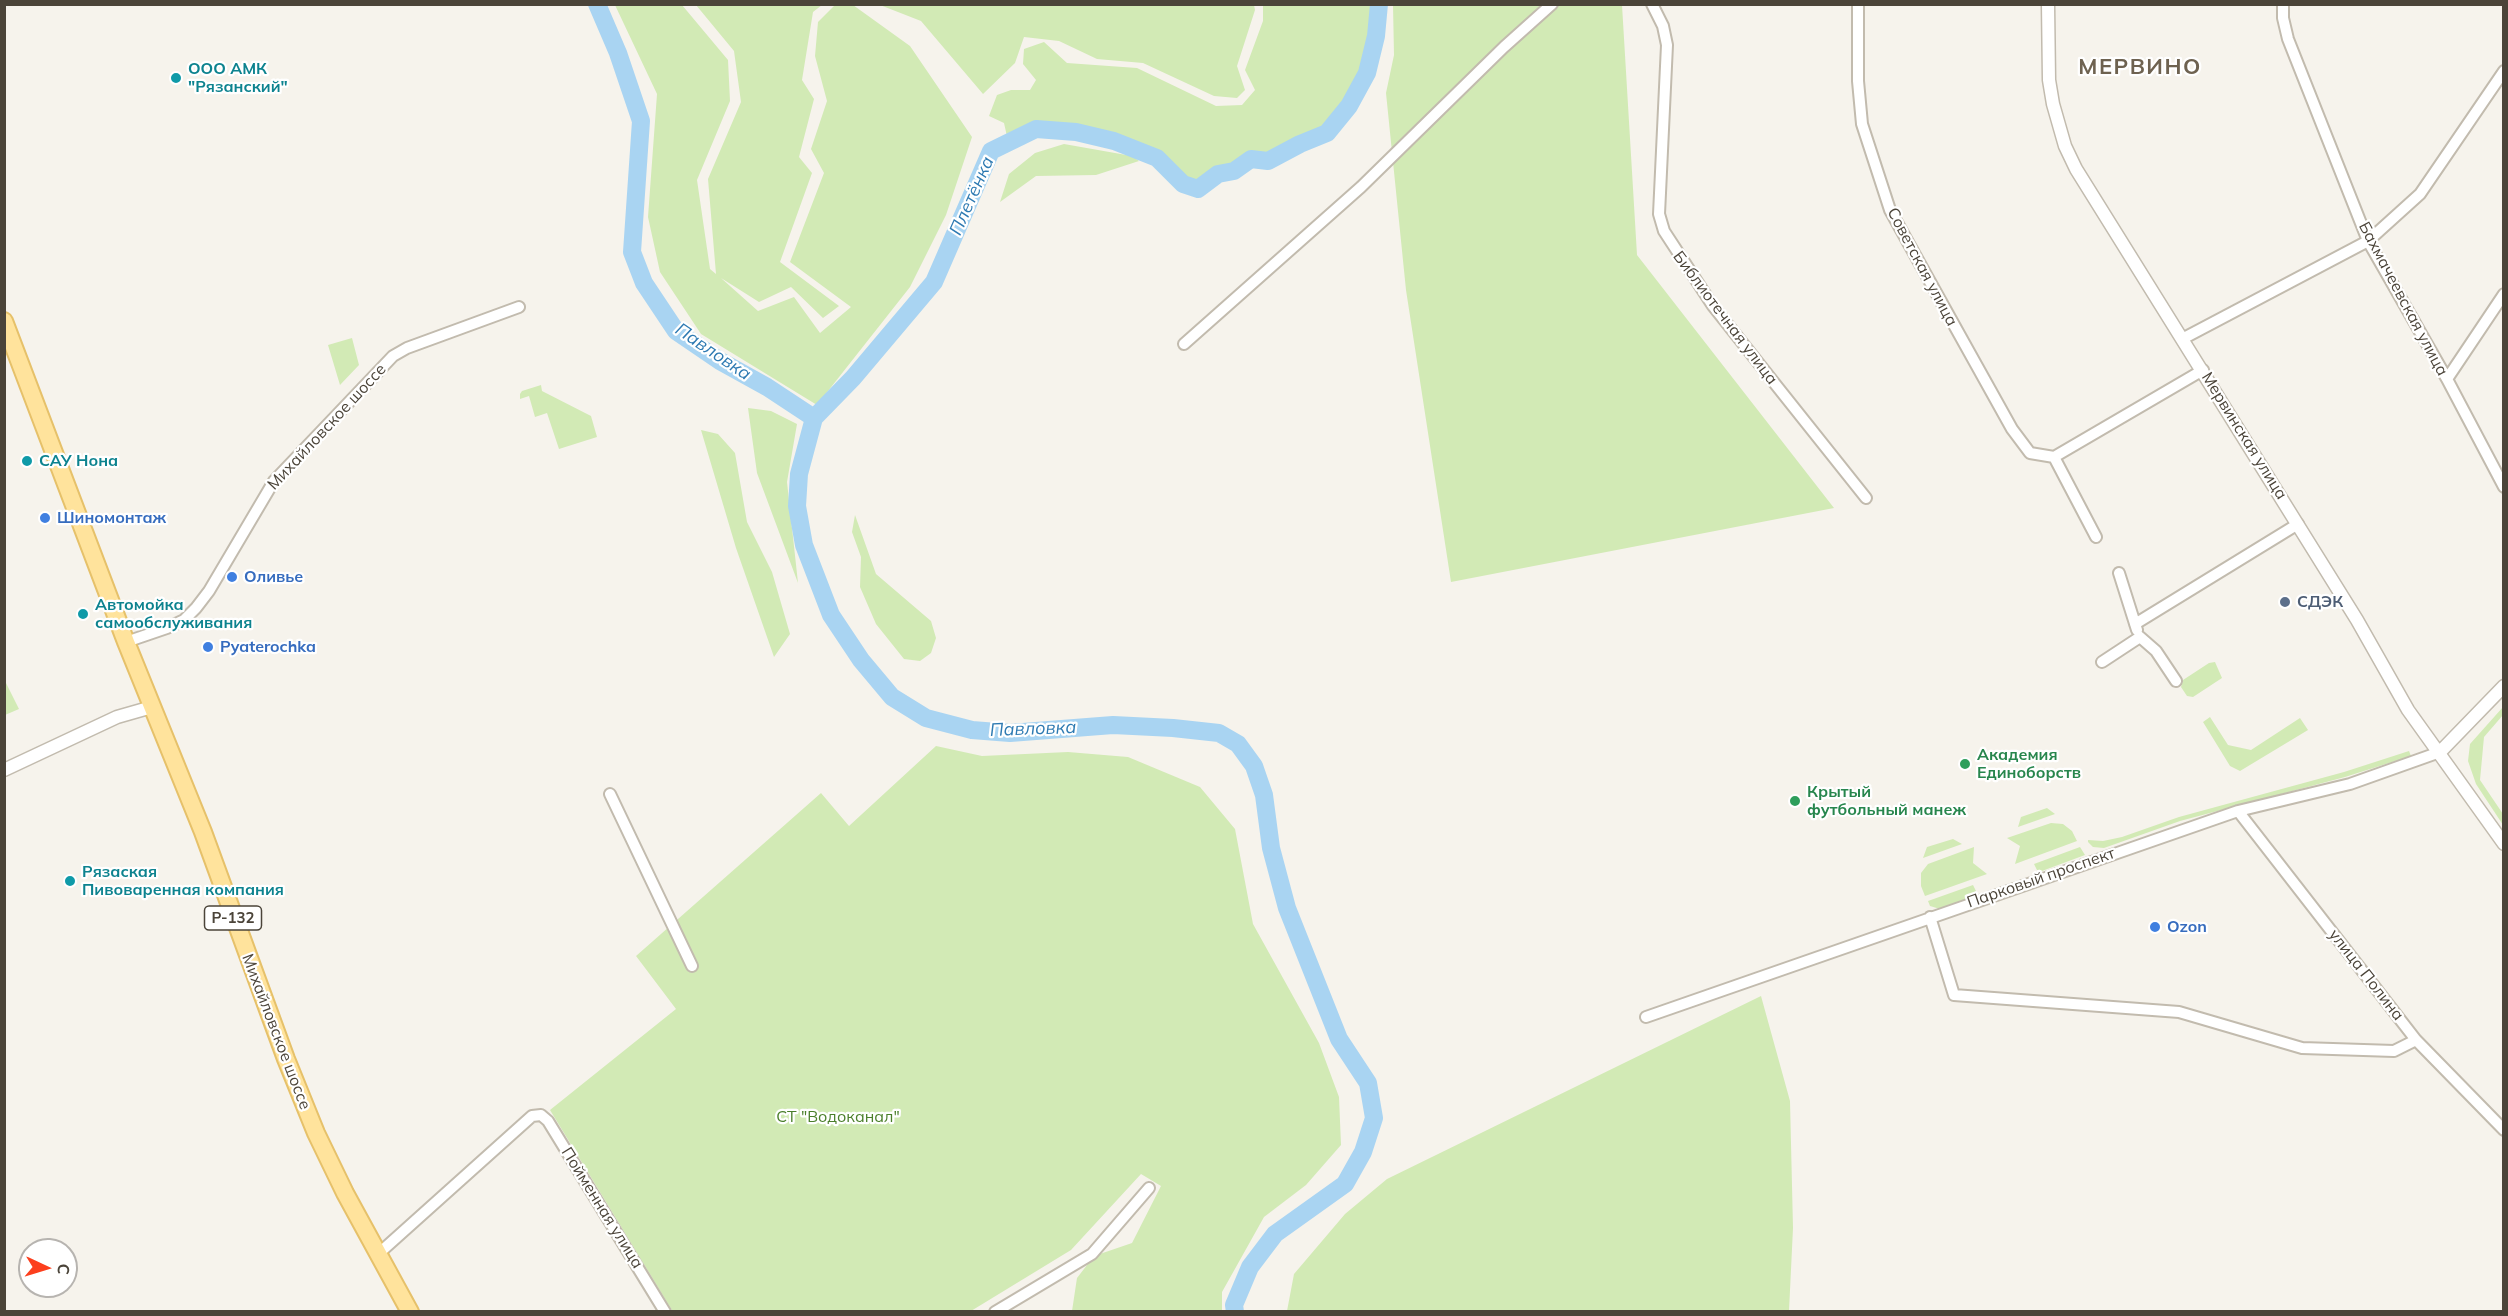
<!DOCTYPE html>
<meta charset="utf-8">
<style>
body{margin:0}
#map{position:relative;width:2508px;height:1316px;overflow:hidden;background:#f6f3ec;font-family:Mulish,sans-serif}
canvas{display:block}
.frame{position:absolute;inset:0;border:6px solid #4b4439;pointer-events:none}
.north{position:absolute;left:18px;top:1238px;width:60px;height:60px;box-sizing:border-box;background:#fff;border:2px solid #b7b4b0;border-radius:50%;rotate:94deg;font-size:16px;font-weight:700;line-height:24px;text-align:center;color:#4b4439}
.north::after{content:'';display:block;margin:auto;width:21px;height:27px;background:#fc3f1d;clip-path:polygon(50% 0,100% 100%,50% 72%,0 100%)}
</style>
<div id="map">
<canvas width="2508" height="1316"></canvas>
<div class="frame"></div>
<div class="north">С</div>
</div>
<script>
const ctx = document.querySelector('canvas').getContext('2d');
ctx.lineJoin = 'round';
function paint(path, color) {
  ctx.fillStyle = color;
  ctx.fill(path, 'evenodd');
}
function poly(rows) {
  const path = new Path2D();
  for (const r of rows) {
    path.moveTo(r[0], r[1]);
    for (let i = 2; i < r.length; i += 2) path.lineTo(r[i], r[i + 1]);
  }
  return path;
}
function strokePath(path, color, width, dash) {
  ctx.strokeStyle = color;
  ctx.lineWidth = width;
  ctx.lineCap = dash ? 'butt' : 'round';
  ctx.setLineDash(dash || []);
  ctx.stroke(path);
}
function label(font, color, halo, rows, align = 'center') {
  ctx.font = font + ' Mulish,sans-serif';
  ctx.lineWidth = 4.5;
  ctx.setLineDash([]);
  ctx.textBaseline = 'middle';
  ctx.strokeStyle = halo;
  ctx.fillStyle = color;
  for (const [text, x, y, turn = 0] of rows) {
    ctx.save();
    ctx.translate(x, y);
    ctx.rotate((+turn || 0) * Math.PI / 180);
    ctx.textAlign = isNaN(turn) ? turn : align;
    if (halo) ctx.strokeText(text, 0, 0);
    ctx.fillText(text, 0, 0);
    ctx.restore();
  }
}
const green = poly([
 [615,5,682,5,728,60,730,101,697,180,710,269,716,274,708,179,741,102,734,51,696,5,822,5,813,12,802,80,814,99,799,157,812,173,780,262,839,306,823,318,791,287,759,302,721,278,758,311,794,297,820,333,851,307,790,262,824,173,811,149,827,101,815,56,818,22,835,5,853,5,910,46,972,137,946,215,910,287,817,405,701,334,660,272,648,217,657,94],
 [880,5,1254,5,1255,10,1237,66,1245,90,1237,98,1214,96,1143,63,1097,59,1059,41,1024,37,1015,63,983,94,921,21],
 [1263,5,1379,5,1376,36,1367,73,1349,106,1327,133,1300,144,1268,161,1251,159,1234,171,1218,174,1198,189,1183,184,1156,158,1114,141,1076,132,1037,129,1008,141,1004,123,989,116,997,95,1011,90,1030,90,1036,80,1023,64,1024,49,1044,42,1067,63,1137,68,1216,106,1242,105,1255,90,1245,70,1263,21],
 [1393,5,1622,5,1637,255,1834,508,1451,582,1406,290,1386,93,1394,55],
 [1064,144,1132,156,1139,161,1096,175,1036,176,1000,202,1009,174,1035,153],
 [352,338,359,365,340,385,328,345],
 [541,385,542,391,591,416,597,437,559,449,547,413,535,417,529,396,520,399,520,394,522,391],
 [748,408,771,411,797,424,787,482,798,583,757,473],
 [701,430,718,434,735,453,747,522,772,572,790,634,774,657,736,548],
 [855,515,876,574,931,621,936,638,931,653,920,661,904,659,876,624,860,587,861,557,852,532],
 [2215,662,2222,678,2193,697,2187,696,2181,687,2183,680,2209,663],
 [4,679,19,709,5,715,4,715],
 [2503,707,2503,715,2484,737,2480,780,2503,814,2503,825,2476,784,2468,761,2470,744],
 [2210,717,2228,745,2251,750,2300,718,2308,730,2240,771,2230,766,2203,722],
 [936,746,982,756,1068,752,1128,757,1200,787,1235,829,1253,924,1319,1043,1339,1097,1341,1145,1306,1185,1264,1217,1222,1292,1222,1311,1072,1311,1077,1278,1094,1256,1132,1243,1161,1186,1141,1174,1071,1250,971,1311,673,1312,550,1110,676,1009,636,956,821,793,849,826],
 [2409,751,2411,756,2345,777,2180,821,2104,848,2093,847,2088,842,2088,840,2103,841,2122,837,2179,817,2344,772],
 [2047,808,2055,814,2018,827,2021,817],
 [2051,823,2063,824,2072,831,2077,841,2015,864,2020,846,2007,838],
 [1953,839,1962,844,1923,858,1927,847],
 [1974,847,1973,863,1987,874,1925,896,1921,886,1921,873,1928,864],
 [2080,847,2085,855,2042,871,2037,870,2034,864],
 [1973,885,1976,891,1966,899,1940,909,1930,906,1928,901],
 [1761,996,1790,1101,1793,1228,1789,1311,1287,1311,1294,1274,1345,1214,1387,1179]
]);
const river = poly([
 [597,4,618,53,641,121,632,252,644,283,676,331,720,361,767,387,814,418],
 [1235,1312,1234,1305,1250,1267,1275,1234,1345,1184,1363,1152,1374,1118,1368,1083,1339,1039,1287,908,1271,848,1264,795,1254,766,1238,744,1219,733,1173,728,1113,725,1010,733,972,730,926,718,892,697,861,660,831,615,804,545,797,506,799,474,814,418,853,378,934,282,991,151,1036,129,1076,132,1114,141,1157,158,1183,184,1198,189,1218,174,1234,171,1251,159,1268,161,1300,144,1327,133,1349,106,1367,73,1376,36,1379,4]
]);
const minor = poly([
 [1652,4,1663,26,1667,45,1659,214,1664,231,1713,306,1866,498],
 [1858,4,1858,81,1862,124,1890,210,2012,429,2030,453,2054,457,2203,370],
 [2283,4,2283,18,2288,39,2368,241,2447,379,2504,487],
 [2184,338,2368,241,2420,194,2504,71],
 [1184,344,1361,187,1504,47,1552,4],
 [2447,379,2504,294],
 [2054,457,2096,537],
 [2119,573,2137,630],
 [2135,624,2298,524],
 [126,642,167,628,184,620,196,608,209,591,274,481,393,356,407,348,519,307],
 [2102,662,2140,637,2156,651,2176,681],
 [610,794,692,966],
 [2238,811,2416,1040,2504,1130],
 [1930,917,1954,995,2179,1012,2302,1048,2394,1051,2416,1040],
 [1646,1017,2238,811,2350,784,2440,752],
 [377,1255,532,1116,541,1115,548,1121,665,1312],
 [995,1312,1092,1254,1149,1188]
]);
const tertiary = poly([
 [2048,4,2049,80,2053,104,2065,146,2076,169,2357,620,2408,710,2504,844],
 [2440,752,2504,686],
 [4,770,117,717,152,707]
]);
const primary = poly([
 [4,321,126,642,203,832,286,1059,316,1133,345,1193,410,1312]
]);
const markers = [
 [176,78,6,"#0f9aa8"],
 [27,461,6,"#0f9aa8"],
 [45,518,6,"#3f7fe0"],
 [232,577,6,"#3f7fe0"],
 [2285,602,6,"#5c6f8a"],
 [83,614,6,"#0f9aa8"],
 [208,647,6,"#3f7fe0"],
 [1965,764,6,"#2e9e5b"],
 [1795,801,6,"#2e9e5b"],
 [70,881,6,"#0f9aa8"],
 [2155,927,6,"#3f7fe0"]
];
const shields = [
 [233,918,57]
];
const shieldNames = [
 ["Р-132",233,918]
];
const cultureNames = [
 ["ООО АМК",188,69],
 ["\"Рязанский\"",188,87],
 ["САУ Нона",39,461],
 ["Автомойка",95,605],
 ["самообслуживания",95,623],
 ["Рязаская",82,872],
 ["Пивоваренная компания",82,890]
];
const streetNames = [
 ["Советская улица",1922,267,62],
 ["Бахмачеевская улица",2403,299,62],
 ["Библиотечная улица",1725,318,53],
 ["Михайловское шоссе",327,427,-47],
 ["Мервинская улица",2244,436,58],
 ["Парковый проспект",2041,878,-19],
 ["улица Полина",2366,975,52],
 ["Михайловское шоссе",276,1032,69],
 ["Пойменная улица",602,1208,58]
];
const shopNames = [
 ["Шиномонтаж",57,518],
 ["Оливье",244,577],
 ["Pyaterochka",220,647],
 ["Ozon",2167,927]
];
const serviceNames = [
 ["СДЭК",2297,602]
];
const leisureNames = [
 ["Академия",1977,755],
 ["Единоборств",1977,773],
 ["Крытый",1807,792],
 ["футбольный манеж",1807,810]
];
const parkNames = [
 ["СТ \"Водоканал\"",838,1117]
];
const waterNames = [
 ["Плетёнка",972,196,-66],
 ["Павловка",713,352,34],
 ["Павловка",1033,729,-2]
];
const districtNames = [
 ["МЕРВИНО",2140,67]
];
paint(green, '#d2eab5');
strokePath(river, '#a9d4f2', 18);
strokePath(minor, '#c2bbae', 14);
strokePath(tertiary, '#c2bbae', 15);
strokePath(primary, '#e6c16a', 20);
strokePath(minor, '#fff', 10);
strokePath(tertiary, '#fff', 12);
strokePath(primary, '#ffe39c', 16);
for (const [x, y, r, color] of markers) {
  const dot = new Path2D();
  dot.arc(x, y, r, 0, 2 * Math.PI);
  ctx.fillStyle = color;
  ctx.fill(dot);
  strokePath(dot, '#fff', 2);
}
for (const [x, y, w] of shields) {
  const box = new Path2D();
  box.roundRect(x - w / 2, y - 12, w, 24, 4.5);
  ctx.fillStyle = '#fff';
  ctx.fill(box);
  strokePath(box, '#4b4439', 1.5);
}
label('bold 15px', '#4b4439', null, shieldNames);
label('bold 16px', '#0d838f', '#fff', cultureNames, 'left');
label('16px', '#4b4439', '#fff', streetNames);
label('bold 16px', '#366cbe', '#fff', shopNames, 'left');
label('bold 16px', '#4e5e75', '#fff', serviceNames, 'left');
label('bold 16px', '#27864d', '#fff', leisureNames, 'left');
label('16px', '#4a7f2a', '#fff', parkNames);
label('italic 18px', '#2e7ab2', '#fff', waterNames);
ctx.letterSpacing = '1.5px';
label('bold 22px', '#6e6250', '#fff', districtNames);
ctx.letterSpacing = '0px';
</script>
